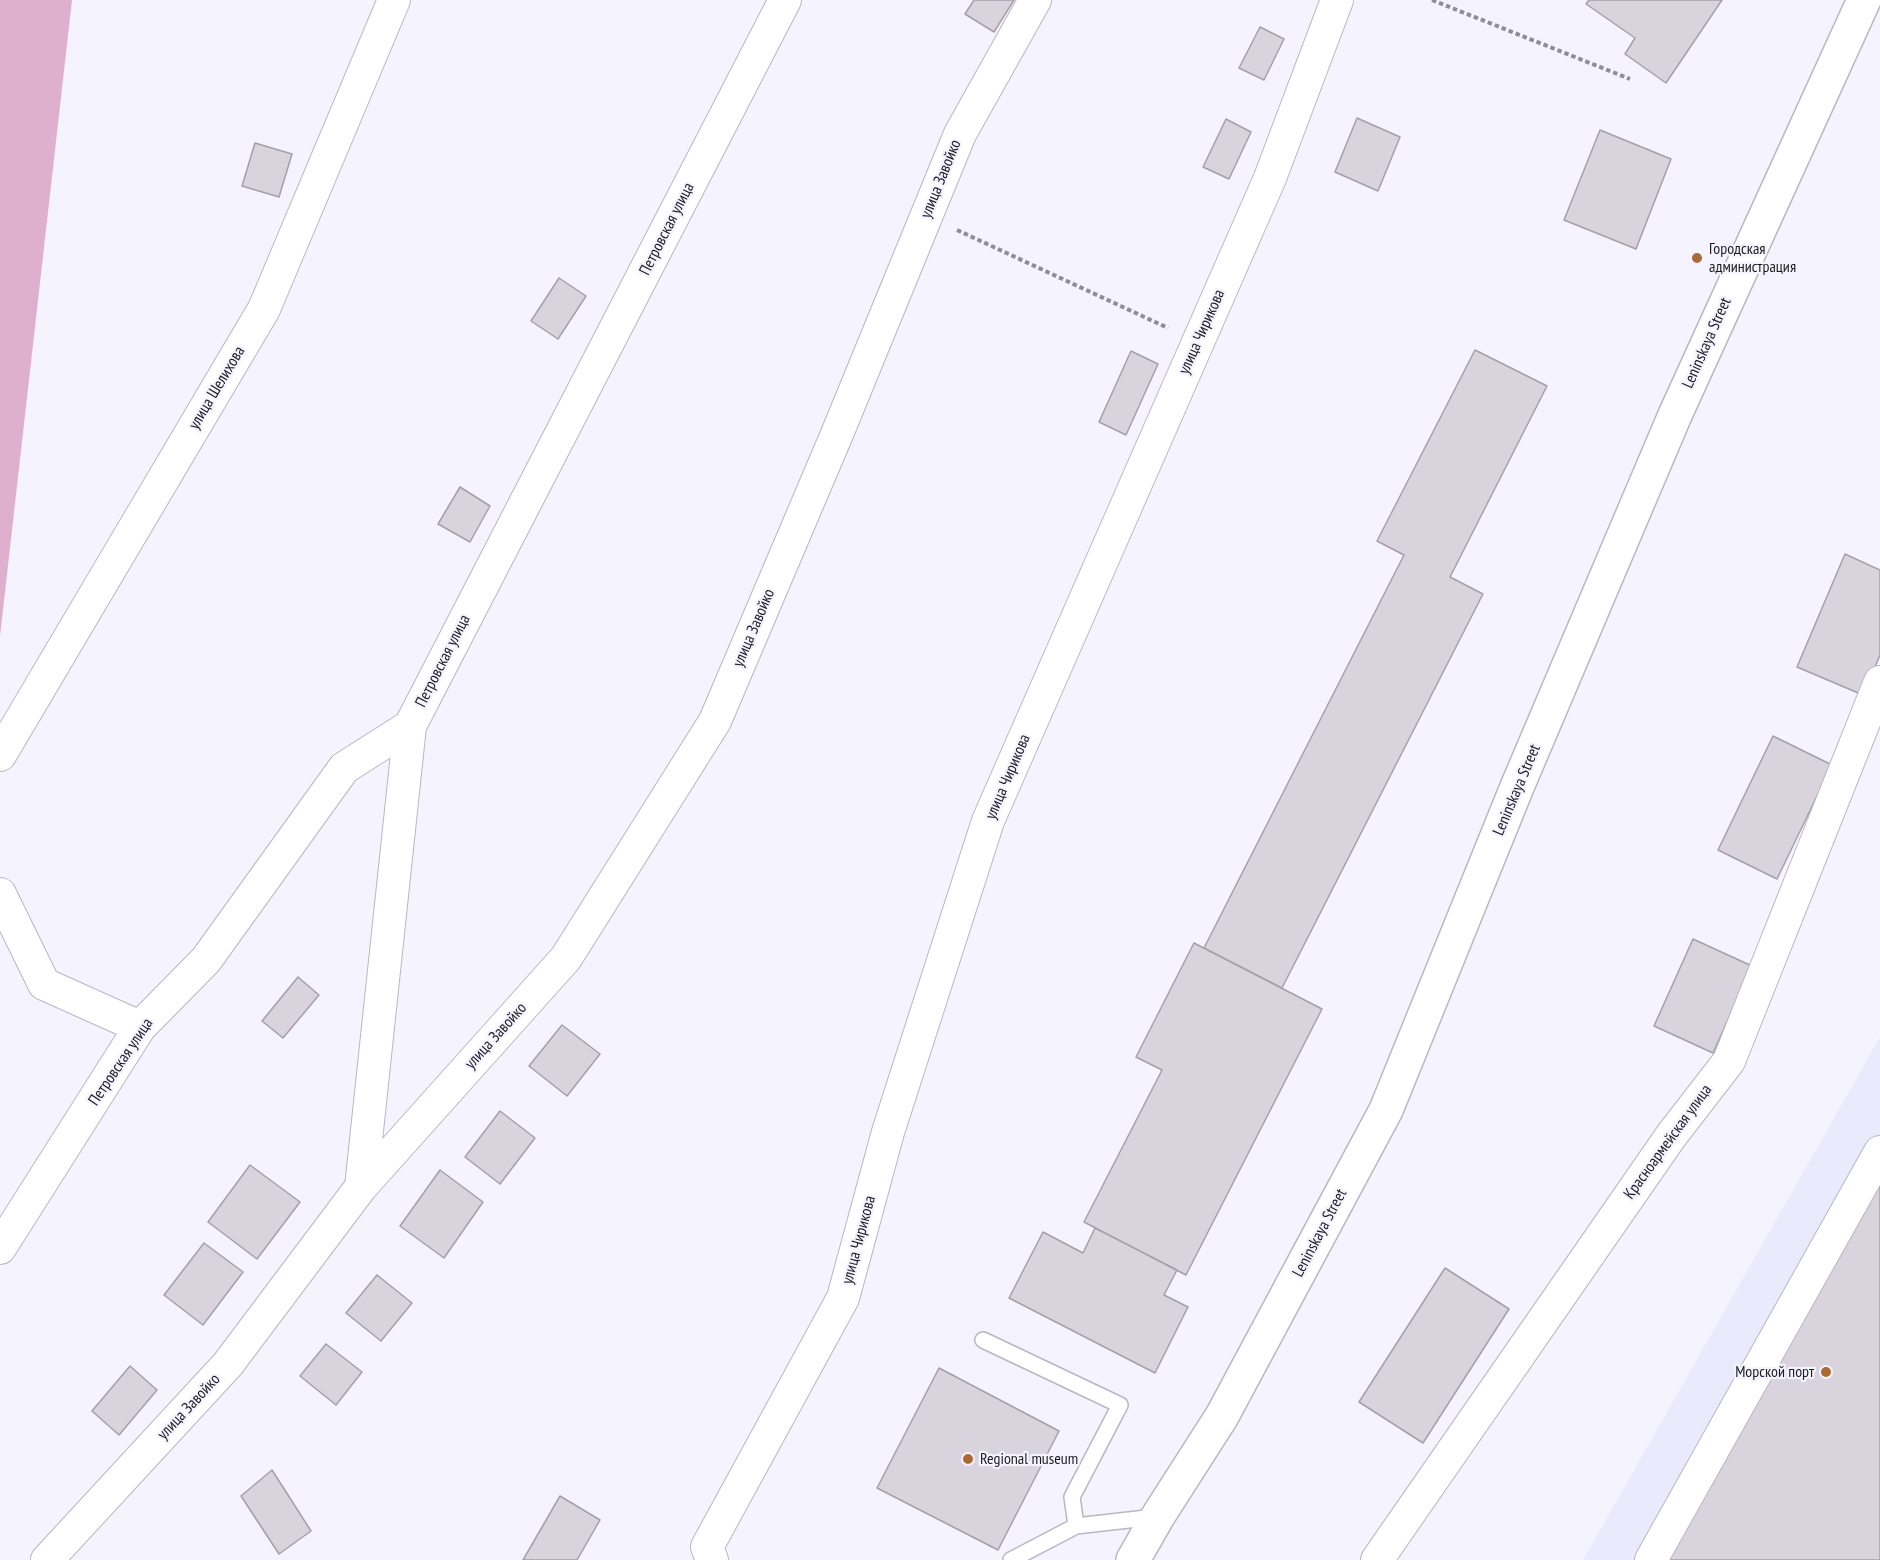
<!DOCTYPE html>
<meta charset="utf-8">
<style>
body{margin:0}
canvas{display:block;background:#f4f3fe}
</style>
<canvas width="1880" height="1560"></canvas>
<script>
const ctx = document.querySelector('canvas').getContext('2d');
ctx.lineJoin = 'round';
function paint(path, color) {
  ctx.fillStyle = color;
  ctx.fill(path, 'evenodd');
}
function poly(rows) {
  const path = new Path2D();
  for (const r of rows) {
    path.moveTo(r[0], r[1]);
    for (let i = 2; i < r.length; i += 2) path.lineTo(r[i], r[i + 1]);
  }
  return path;
}
function strokePath(path, color, width, dash) {
  ctx.strokeStyle = color;
  ctx.lineWidth = width;
  ctx.lineCap = dash ? 'butt' : 'round';
  ctx.setLineDash(dash || []);
  ctx.stroke(path);
}
function label(font, color, halo, rows, align = 'center') {
  ctx.font = font + ' "PT Sans Narrow",sans-serif';
  ctx.lineWidth = 4.5;
  ctx.setLineDash([]);
  ctx.textBaseline = 'middle';
  ctx.strokeStyle = halo;
  ctx.fillStyle = color;
  for (const [text, x, y, turn = 0] of rows) {
    ctx.save();
    ctx.translate(x, y);
    ctx.rotate((+turn || 0) * Math.PI / 180);
    ctx.textAlign = isNaN(turn) ? turn : align;
    if (halo) ctx.strokeText(text, 0, 0);
    ctx.fillText(text, 0, 0);
    ctx.restore();
  }
}
const built = poly([
 [1880,1037,1880,1560,1583,1560]
]);
const green = poly([
 [0,0,72,0,0,636]
]);
const building = poly([
 [974,0,1014,0,994,32,965,14,974,0],
 [1589,0,1722,0,1666,83,1625,54,1635,38,1586,4,1589,0],
 [1260,27,1284,39,1264,80,1239,68,1260,27],
 [1357,118,1400,137,1378,191,1335,172,1357,118],
 [1226,119,1251,132,1229,179,1203,167,1226,119],
 [1600,130,1671,159,1636,249,1564,220,1600,130],
 [255,143,292,154,279,197,242,186,255,143],
 [559,278,586,296,558,339,531,321,559,278],
 [1475,350,1547,386,1450,577,1483,594,1282,988,1204,948,1404,555,1377,541,1475,350],
 [1131,351,1158,364,1126,435,1099,422,1131,351],
 [460,487,490,506,470,542,438,524,460,487],
 [1845,554,1880,570,1880,655,1863,695,1797,667,1845,554],
 [1773,736,1832,765,1777,879,1718,850,1773,736],
 [1693,939,1752,966,1713,1053,1654,1026,1693,939],
 [1194,943,1322,1009,1186,1275,1084,1222,1162,1070,1136,1057,1194,943],
 [298,977,319,995,283,1038,262,1021,298,977],
 [562,1025,600,1054,567,1096,529,1066,562,1025],
 [500,1111,535,1138,500,1184,465,1157,500,1111],
 [250,1165,300,1202,257,1259,208,1222,250,1165],
 [440,1170,483,1202,444,1258,400,1226,440,1170],
 [1880,1183,1880,1560,1666,1560,1880,1183],
 [1095,1228,1177,1270,1164,1295,1188,1307,1155,1373,1009,1298,1043,1232,1083,1253,1095,1228],
 [204,1243,243,1272,203,1325,164,1295,204,1243],
 [1445,1268,1509,1309,1423,1443,1359,1402,1445,1268],
 [377,1275,412,1303,381,1341,346,1313,377,1275],
 [326,1344,362,1372,336,1405,300,1376,326,1344],
 [130,1366,157,1390,119,1435,92,1411,130,1366],
 [939,1368,1059,1431,998,1550,877,1488,939,1368],
 [272,1470,311,1531,279,1554,241,1496,272,1470],
 [560,1496,600,1520,577,1560,523,1560,560,1496]
]);
const path = poly([
 [1432,0,1630,79],
 [957,230,1168,328]
]);
const service = poly([
 [983,1340,1120,1405,1072,1497,1076,1526],
 [1011,1560,1076,1526,1155,1517]
]);
const minor = poly([
 [0,755,264,309,394,0],
 [0,894,44,984,140,1027],
 [361,1187,566,958,715,721,837,434,960,134,1035,0],
 [0,1248,140,1027,206,960,344,768,410,726,785,0],
 [47,1560,228,1364,361,1187,410,726],
 [712,1560,707,1547,843,1298,888,1132,988,821,1270,178,1337,0],
 [1377,1560,1671,1136,1729,1061,1880,682],
 [1651,1560,1880,1152]
]);
const secondary = poly([
 [1133,1560,1158,1516,1222,1416,1386,1110,1517,787,1675,415,1864,0]
]);
const markers = [
 [1697,258,6,"#ab6a34"],
 [1826,1372,6,"#ab6a34"],
 [968,1459,6,"#ab6a34"]
];
const streetNames = [
 ["улица Завойко",941,179,-68],
 ["Петровская улица",667,229,-63],
 ["улица Чирикова",1202,332,-66],
 ["Leninskaya Street",1707,343,-66],
 ["улица Шелихова",217,388,-59],
 ["улица Завойко",754,628,-67],
 ["Петровская улица",443,661,-63],
 ["улица Чирикова",1008,777,-67],
 ["Leninskaya Street",1517,790,-67],
 ["улица Завойко",496,1036,-48],
 ["Петровская улица",121,1062,-56],
 ["Красноармейская улица",1668,1142,-54],
 ["Leninskaya Street",1320,1233,-62],
 ["улица Чирикова",859,1240,-75],
 ["улица Завойко",189,1407,-47]
];
const poiNames = [
 ["Городская",1709,249],
 ["администрация",1709,267],
 ["Морской порт",1814,1372,"right"],
 ["Regional museum",980,1459]
];
paint(built, '#ebeafd');
paint(green, '#dfb0cd');
paint(building, '#d9d3dd');
strokePath(building, '#a69fa9', 1.5);
strokePath(service, '#b8b7c2', 18);
strokePath(minor, '#b8b7c2', 34);
strokePath(secondary, '#b8b7c2', 36);
strokePath(path, '#8f8e96', 4, [4.5, 3]);
strokePath(service, '#fff', 15);
strokePath(minor, '#fff', 32);
strokePath(secondary, '#fff', 33);
for (const [x, y, r, color] of markers) {
  const dot = new Path2D();
  dot.arc(x, y, r, 0, 2 * Math.PI);
  ctx.fillStyle = color;
  ctx.fill(dot);
  strokePath(dot, '#f4f3fe', 2);
}
label('16px', '#1c1c20', '#f4f3fe', streetNames);
label('16px', '#1c1c20', '#f4f3fe', poiNames, 'left');
</script>
